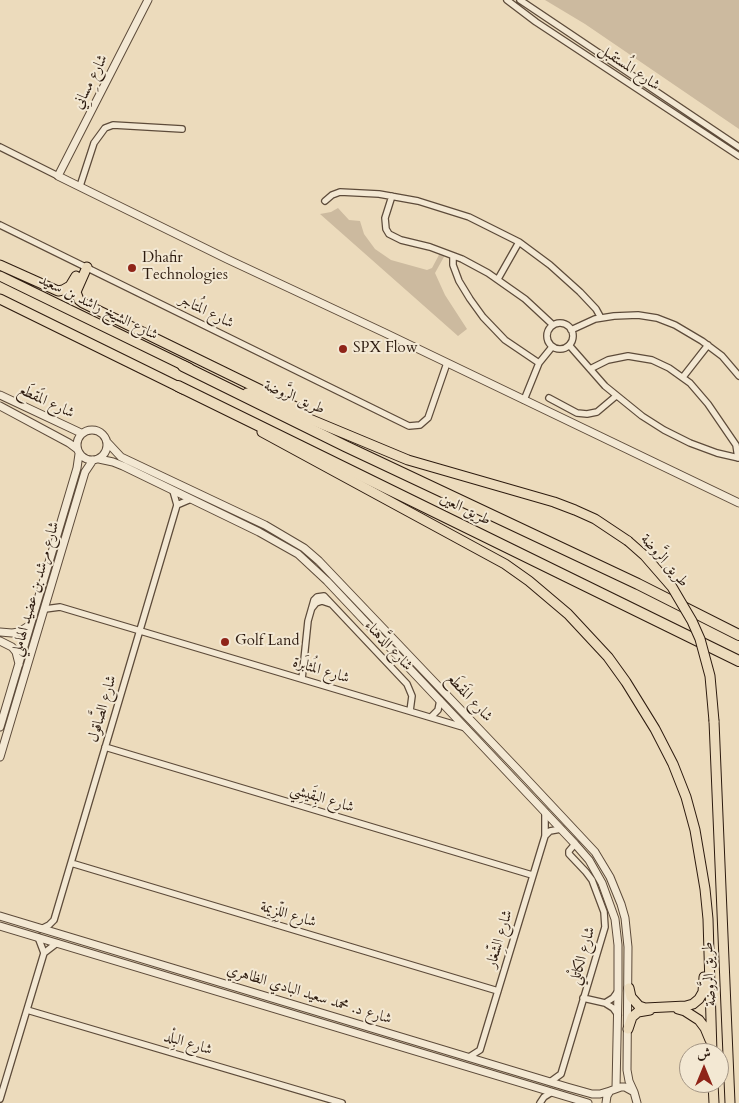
<!DOCTYPE html>
<meta charset="utf-8">
<style>
body{margin:0}
#map{position:relative;width:739px;height:1103px;overflow:hidden;background:#ecdbbc;font-family:Cardo,Amiri,serif}
canvas{display:block}
.north{position:absolute;left:679px;top:1043px;width:50px;height:50px;box-sizing:border-box;background:#f3e8d3;border:1px solid #a49685;border-radius:50%;rotate:0deg;font-size:14px;font-weight:700;line-height:20px;text-align:center;color:#2d1b0f}
.north::after{content:'';display:block;margin:auto;width:18px;height:22px;background:#8f2418;clip-path:polygon(50% 0,100% 100%,50% 72%,0 100%)}
</style>
<div id="map">
<canvas width="739" height="1103"></canvas>
<div class="north">ش</div>
</div>
<script>
const ctx = document.querySelector('canvas').getContext('2d');
ctx.lineJoin = 'round';
function paint(path, color) {
  ctx.fillStyle = color;
  ctx.fill(path, 'evenodd');
}
function poly(rows) {
  const path = new Path2D();
  for (const r of rows) {
    if (r.length === 3) {
      path.moveTo(r[0] + r[2], r[1]);
      path.arc(r[0], r[1], r[2], 0, 2 * Math.PI);
      continue;
    }
    path.moveTo(r[0], r[1]);
    for (let i = 2; i < r.length; i += 2) path.lineTo(r[i], r[i + 1]);
  }
  return path;
}
function strokePath(path, color, width, dash) {
  ctx.strokeStyle = color;
  ctx.lineWidth = width;
  ctx.lineCap = dash ? 'butt' : 'round';
  ctx.setLineDash(dash || []);
  ctx.stroke(path);
}
function label(font, color, halo, rows, align = 'center') {
  ctx.font = font + ' Cardo,Amiri,serif';
  ctx.lineWidth = 4;
  ctx.setLineDash([]);
  ctx.textBaseline = 'middle';
  ctx.strokeStyle = halo;
  ctx.fillStyle = color;
  for (const [text, x, y, turn = 0] of rows) {
    ctx.save();
    ctx.translate(x, y);
    ctx.rotate((+turn || 0) * Math.PI / 180);
    ctx.textAlign = isNaN(turn) ? turn : align;
    if (halo) ctx.strokeText(text, 0, 0);
    ctx.fillText(text, 0, 0);
    ctx.restore();
  }
}
const green = poly([
 [545,0,739,0,739,129,585,24],
 [338,208,349,220,360,221,364,234,375,249,391,260,427,270,432,268,440,253,445,255,435,273,445,295,467,329,458,336,320,214,331,212]
]);
const minor = poly([
 [507,0,536,22,739,156],
 [520,0,739,147],
 [0,147,58,176],
 [80,186,94,143,105,128,113,125,182,129],
 [392,196,385,218,386,229,389,234,401,240,430,247,462,259,488,273,525,299,553,325],
 [325,201,332,195,340,192,379,194,418,201,469,217,519,242,550,265,580,292,596,309,601,318],
 [0,225,409,426,420,425,428,418,447,363],
 [453,256,453,265,459,281,470,299,483,317,505,340,539,363],
 [498,279,519,242],
 [560,336,13],
 [571,330,595,319,614,316,638,315,657,318,675,325,702,341,722,356,739,376],
 [569,345,605,386,642,416,664,430,690,443,717,453,739,458],
 [590,369,608,360,628,356,652,360,669,368,690,383,708,404,736,445,738,458],
 [683,377,708,345],
 [549,398,577,413,587,414,597,412,616,396],
 [524,400,539,363,552,347],
 [177,505,191,499],
 [312,608,316,603,322,601,331,604],
 [45,609,60,607,466,728],
 [302,679,308,621,314,600,317,597,324,596,407,684,412,696,410,711],
 [431,717,438,710,440,700],
 [105,747,532,875],
 [545,836,550,831,561,829],
 [71,863,498,991],
 [41,929,49,925,54,920,177,505,173,491],
 [38,937,44,953],
 [583,998,605,1003,613,1008,618,1015],
 [605,1003,613,998,618,991],
 [27,1010,342,1103],
 [469,1057,480,1050,545,836,545,812],
 [550,1082,561,1074,605,927,604,912,592,880,586,872,569,854,569,851,575,844],
 [0,1099,44,953,57,943],
 [540,1103,544,1097,552,1092]
]);
const tertiary = poly([
 [148,0,58,176,227,259,383,332,739,503],
 [0,395,81,433],
 [0,406,69,443,77,449],
 [92,445,15],
 [107,442,121,457,265,525,304,548,319,561,522,774,595,852,610,877,621,904,625,918,628,947,627,1070,629,1081,634,1092],
 [99,459,113,462,123,466,259,532,298,554,327,581,575,844,589,860,602,883,615,919,618,945,618,991,616,1088],
 [0,632,12,633,19,632,30,625],
 [0,641,12,647,16,652,19,664],
 [0,727,77,468,79,454],
 [0,757,85,472,93,460],
 [0,916,567,1087,592,1094,600,1094,610,1091],
 [0,926,588,1103],
 [606,1103,607,1096,610,1091,621,1087,625,1087,634,1092,637,1103]
]);
const trunk = poly([
 [0,265,58,291,63,290,70,286,76,276],
 [87,267,76,292,79,300,83,303,304,411],
 [0,276,189,368],
 [0,299,183,389],
 [247,393,408,460,554,502,575,510,595,519,628,541],
 [262,432,505,564,529,581,568,614,608,657,626,682,655,729,673,764,686,797,695,830,705,889,708,919,712,1053],
 [714,721,730,1103],
 [629,988,631,997,639,1006,645,1008,686,1006,693,1004,699,999,703,992,704,977],
 [678,1009,685,1011,699,1020,705,1028,710,1040],
 [628,1029,632,1017,638,1012,650,1010],
 [713,1083,714,1103]
]);
const motorway = poly([
 [183,366,345,446,638,584,739,635],
 [178,386,739,661]
]);
const trunkBridge = poly([
 [628,541,645,556,672,587,692,621,700,639,710,676,714,721]
]);
const markers = [
 [132,268,5,"#8f2418"],
 [343,349,5,"#8f2418"],
 [225,642,5,"#8f2418"]
];
const streetNames = [
 ["شارع المُستقبل",629,68,34],
 ["شارع مِسانِي",91,82,-63],
 ["شارع الشيخ راشد بن سعيد",98,308,26],
 ["شارع المُتاجر",206,312,26],
 ["طريق الرَّوضة",294,398,23],
 ["شارع المَقطَع",46,402,25],
 ["طريق العين",465,510,26],
 ["طريق الرَّوضة",664,561,49],
 ["شارع مرشد بن عضيد الهاملي",36,589,-74],
 ["شارع الدَّهناء",388,646,47],
 ["شارع المُثابَرة",321,671,17],
 ["شارع المَقطَع",469,698,47],
 ["شارع الصَّاقول",103,709,-74],
 ["شارع البِقَيشِي",322,799,17],
 ["شارع اللِّزِيمة",288,915,17],
 ["شارع الشِّغار",500,939,-73],
 ["شارع الكاتْلي",583,956,-74],
 ["طريق الرَّوضة",710,974,-93],
 ["شارع د. محمد سعيد البادي الظاهري",309,995,17],
 ["شارع البِلْد",188,1044,17]
];
const poiNames = [
 ["Dhafir",142,259],
 ["Technologies",142,276],
 ["SPX Flow",353,349],
 ["Golf Land",235,642]
];
paint(green, '#ccba9f');
strokePath(minor, '#5d4b3a', 8);
strokePath(tertiary, '#5d4b3a', 9);
strokePath(trunk, '#2d1b0f', 11);
strokePath(motorway, '#2d1b0f', 12);
strokePath(minor, '#f3e8d3', 5.5);
strokePath(tertiary, '#f3e8d3', 7);
strokePath(trunk, '#ecdbbc', 9);
strokePath(motorway, '#ecdbbc', 10);
strokePath(trunkBridge, '#2d1b0f', 11, []);
strokePath(trunkBridge, '#ecdbbc', 9);
for (const [x, y, r, color] of markers) {
  const dot = new Path2D();
  dot.arc(x, y, r, 0, 2 * Math.PI);
  ctx.fillStyle = color;
  ctx.fill(dot);
  strokePath(dot, '#f3e8d3', 2);
}
label('15px', '#2d1b0f', '#f3e8d3', streetNames);
label('15px', '#2d1b0f', '#f3e8d3', poiNames, 'left');
</script>
